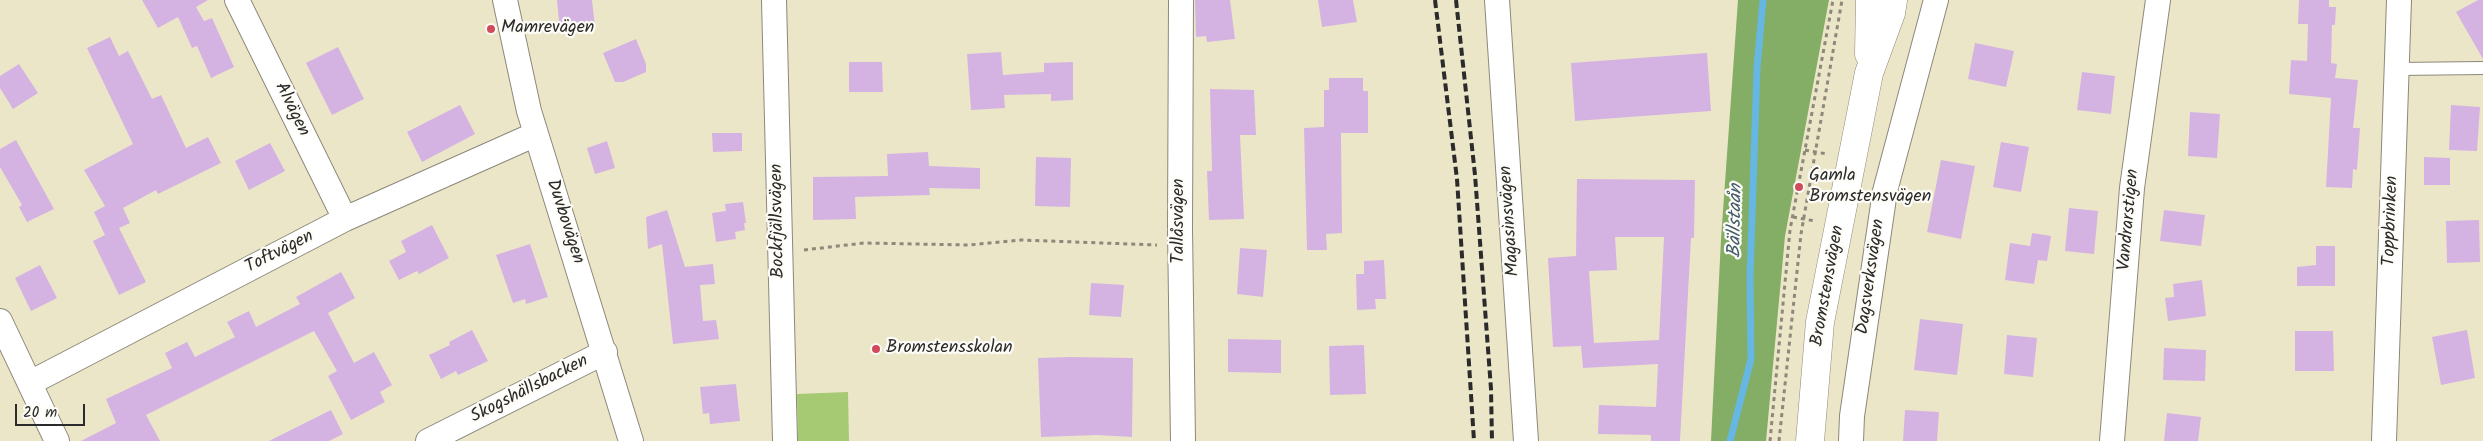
<!DOCTYPE html>
<meta charset="utf-8">
<style>
body{margin:0}
#map{position:relative;width:2483px;height:441px;overflow:hidden;background:#ece6c9;font-family:Kalam,sans-serif}
canvas{display:block}
.scale{position:absolute;left:15px;top:404px;width:70px;height:22px;box-sizing:border-box;border:2px solid #2b2b2b;border-top:0;padding-left:6px;font-size:15px;line-height:18px;white-space:nowrap;color:#2b2b2b;-webkit-text-stroke:4px #fdfcf7;paint-order:stroke}
</style>
<div id="map">
<canvas width="2483" height="441"></canvas>
<div class="scale">20 m</div>
</div>
<script>
const ctx = document.querySelector('canvas').getContext('2d');
ctx.lineJoin = 'round';
function paint(path, color) {
  ctx.fillStyle = color;
  ctx.fill(path, 'evenodd');
}
function poly(rows) {
  const path = new Path2D();
  for (const r of rows) {
    path.moveTo(r[0], r[1]);
    for (let i = 2; i < r.length; i += 2) path.lineTo(r[i], r[i + 1]);
  }
  return path;
}
function strokePath(path, color, width, dash) {
  ctx.strokeStyle = color;
  ctx.lineWidth = width;
  ctx.lineCap = dash ? 'butt' : 'round';
  ctx.setLineDash(dash || []);
  ctx.stroke(path);
}
function label(font, color, halo, rows, align = 'center') {
  ctx.font = font + ' Kalam,sans-serif';
  ctx.lineWidth = 4.5;
  ctx.setLineDash([]);
  ctx.textBaseline = 'middle';
  ctx.strokeStyle = halo;
  ctx.fillStyle = color;
  for (const [text, x, y, turn = 0] of rows) {
    ctx.save();
    ctx.translate(x, y);
    ctx.rotate((+turn || 0) * Math.PI / 180);
    ctx.textAlign = isNaN(turn) ? turn : align;
    if (halo) ctx.strokeText(text, 0, 0);
    ctx.fillText(text, 0, 0);
    ctx.restore();
  }
}
const green = poly([
 [848,392,849,441,798,441,797,394]
]);
const forest = poly([
 [1738,0,1829,0,1785,236,1766,441,1711,441,1721,239]
]);
const stream = poly([
 [1730,441,1751,359,1750,278,1757,68,1763,0]
]);
const building = poly([
 [142,0,208,0,196,7,204,21,212,18,234,67,211,78,197,46,192,48,178,17,158,28],
 [557,0,592,0,595,27,560,31],
 [1195,0,1230,0,1235,39,1207,42,1206,36,1196,37],
 [1318,0,1353,0,1357,22,1322,27],
 [2299,0,2329,0,2329,7,2336,7,2335,25,2332,25,2331,63,2337,64,2335,78,2358,80,2353,128,2360,128,2357,170,2353,169,2352,188,2326,187,2331,98,2289,94,2291,60,2307,61,2308,24,2298,24],
 [2478,0,2483,0,2483,59,2456,12],
 [110,37,119,56,128,51,152,99,161,95,186,148,208,137,221,163,158,194,156,190,123,208,130,223,119,228,146,282,119,295,93,241,105,235,94,212,105,206,84,170,133,144,87,48],
 [636,39,646,64,646,72,623,82,615,82,603,53],
 [1975,43,2014,51,2006,87,1968,79],
 [338,47,364,99,332,115,306,63],
 [1001,52,1003,75,1044,72,1044,63,1073,62,1073,100,1051,101,1051,94,1004,95,1005,108,971,110,967,54],
 [1707,53,1711,111,1575,121,1571,63],
 [849,62,882,62,883,92,849,92],
 [19,64,38,93,13,109,0,88,0,76],
 [2082,72,2115,76,2111,114,2077,110],
 [1329,78,1363,78,1363,91,1368,91,1368,133,1341,133,1342,233,1326,234,1327,250,1307,250,1304,128,1324,127,1324,90,1329,90],
 [1210,89,1254,90,1256,135,1240,135,1244,219,1209,220,1207,171,1212,171],
 [460,105,475,134,422,162,407,132],
 [2451,105,2480,107,2477,151,2449,150],
 [2190,112,2220,114,2217,158,2188,156],
 [712,133,742,133,742,151,713,152],
 [16,140,54,209,27,222,19,207,22,205,0,167,0,149],
 [607,141,615,168,595,174,587,148],
 [2001,142,2029,147,2021,192,1993,187],
 [270,143,285,171,249,190,235,161],
 [928,152,929,166,980,168,980,189,929,188,930,195,855,197,856,219,813,220,813,177,888,176,887,154],
 [1036,157,1071,158,1070,207,1035,206],
 [2424,157,2450,158,2450,185,2424,185],
 [1941,160,1975,166,1961,239,1927,232],
 [1577,179,1695,180,1694,238,1691,238,1680,441,1651,441,1651,435,1598,434,1599,405,1656,407,1658,364,1583,368,1581,346,1553,347,1548,258,1576,256],
 [1615,237,1664,237,1659,340,1594,343,1589,271,1617,270],
 [743,202,746,223,744,223,745,230,735,232,736,239,716,242,712,213,726,211,725,204],
 [2069,208,2098,211,2094,254,2065,251],
 [667,210,685,267,713,264,715,284,700,285,703,321,716,320,719,339,673,344,662,244,648,249,646,217],
 [2164,210,2205,215,2201,246,2160,241],
 [2479,220,2480,262,2447,263,2446,221],
 [432,225,449,258,419,274,417,271,399,280,389,261,406,252,401,241],
 [2032,233,2051,236,2047,261,2038,260,2034,284,2005,280,2010,243,2030,246],
 [530,244,548,297,526,304,525,299,513,303,496,255],
 [2316,246,2335,246,2335,286,2297,286,2297,267,2316,265],
 [1240,248,1267,250,1263,297,1237,294],
 [1384,260,1386,299,1375,299,1376,309,1357,310,1356,274,1364,274,1364,261],
 [40,265,57,298,31,311,15,278],
 [341,272,355,298,328,313,354,363,374,352,392,385,380,392,385,402,351,420,328,376,337,371,314,331,146,415,160,441,81,441,116,423,106,399,172,368,165,353,187,342,195,357,235,337,227,322,249,311,256,327,300,304,296,297],
 [2202,280,2206,316,2168,321,2165,298,2174,297,2173,284],
 [1091,283,1124,285,1121,317,1089,315],
 [1920,319,1963,324,1957,375,1914,370],
 [472,330,488,361,458,375,456,371,441,379,429,355,450,345,449,342],
 [2467,330,2475,378,2441,385,2432,337],
 [2295,331,2333,331,2334,371,2295,371],
 [2007,335,2037,338,2033,377,2004,374],
 [1228,339,1281,340,1281,373,1228,372],
 [1364,345,1366,394,1330,395,1329,346],
 [2164,348,2206,350,2205,381,2163,380],
 [1071,357,1133,358,1132,437,1097,435,1041,437,1038,358],
 [736,384,740,421,710,424,709,413,703,414,700,387],
 [331,410,343,434,329,441,269,441],
 [1905,410,1939,412,1937,441,1903,441],
 [2167,413,2201,417,2198,441,2164,441]
]);
const path = poly([
 [1805,150,1827,154],
 [1793,217,1815,221],
 [804,250,864,243,969,245,1021,240,1157,245],
 [1770,441,1790,230,1833,0],
 [1779,441,1801,234,1842,0]
]);
const service = poly([
 [2397,69,2483,68]
]);
const minor = poly([
 [237,0,345,219],
 [505,0,529,111,631,441],
 [774,0,785,441],
 [1181,0,1180,229,1183,441],
 [1497,0,1526,441],
 [0,321,57,441],
 [30,383,345,219,536,134],
 [428,441,605,352],
 [1851,441,1852,416,1885,191,1936,0],
 [2112,441,2132,188,2158,0],
 [2384,441,2399,0]
]);
const tertiary = poly([
 [1869,54,1870,0],
 [1810,441,1820,322,1869,73,1891,13,1893,0]
]);
const rail = poly([
 [1435,0,1457,179,1474,441],
 [1456,0,1475,175,1491,389,1492,441]
]);
const markers = [
 [491,29,5,"#d1495b"],
 [1799,187,5,"#d1495b"],
 [876,349,5,"#d1495b"]
];
const poiNames = [
 ["Mamrevägen",501,29],
 ["Gamla",1809,177],
 ["Bromstensvägen",1809,198],
 ["Bromstensskolan",886,349]
];
const streetNames = [
 ["Alvägen",291,110,64],
 ["Vandrarstigen",2130,220,-85],
 ["Bockfjällsvägen",779,221,-91],
 ["Tallåsvägen",1180,221,-90],
 ["Magasinsvägen",1511,221,-94],
 ["Toppbrinken",2392,221,-88],
 ["Duvbovägen",564,222,72],
 ["Toftvägen",280,253,-27],
 ["Dagsverksvägen",1872,277,-82],
 ["Bromstensvägen",1829,286,-80],
 ["Skogshällsbacken",530,390,-27]
];
const waterNames = [
 ["Bällstaån",1737,221,-89]
];
paint(green, '#a6c973');
paint(forest, '#84ad65');
strokePath(stream, '#66b7e1', 7);
paint(building, '#d4b3e2');
strokePath(service, '#8c887a', 14);
strokePath(minor, '#8c887a', 26);
strokePath(tertiary, '#8c887a', 29);
strokePath(path, '#8c887a', 3, [4, 4]);
strokePath(service, '#fff', 12);
strokePath(minor, '#fff', 24);
strokePath(tertiary, '#fff', 28);
strokePath(rail, '#2b2b2b', 4, [8, 4]);
for (const [x, y, r, color] of markers) {
  const dot = new Path2D();
  dot.arc(x, y, r, 0, 2 * Math.PI);
  ctx.fillStyle = color;
  ctx.fill(dot);
  strokePath(dot, '#fdfcf7', 2);
}
label('18px', '#2b2b2b', '#fdfcf7', poiNames, 'left');
label('18px', '#2b2b2b', '#fdfcf7', streetNames);
label('italic 19px', '#405c6b', '#fdfcf7', waterNames);
</script>
